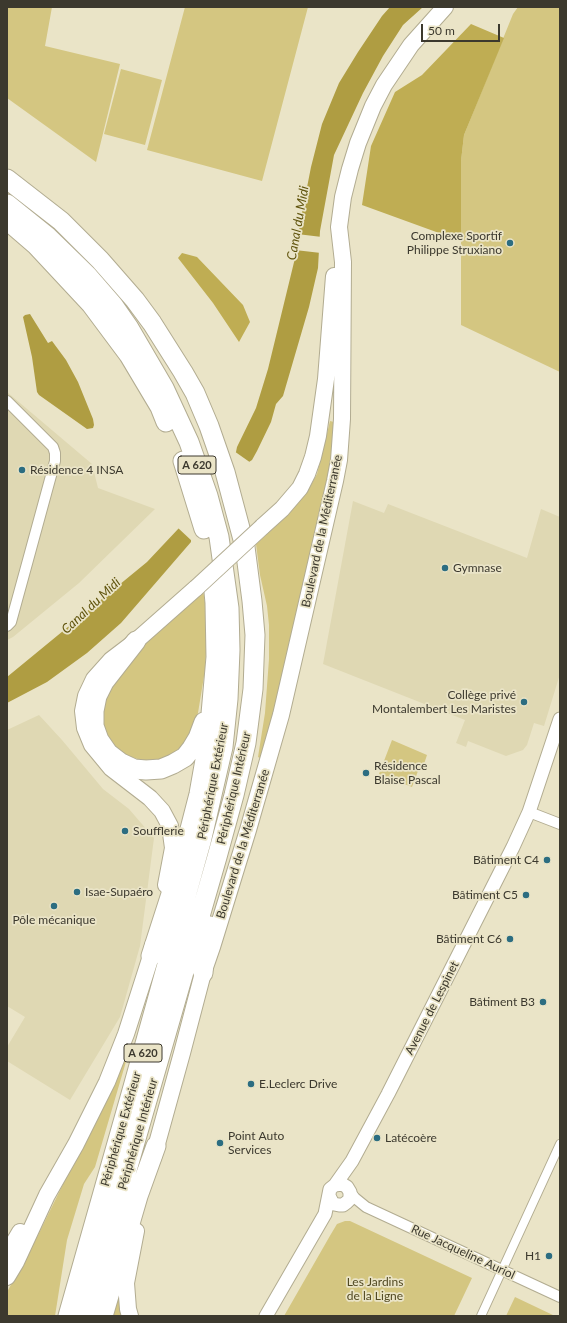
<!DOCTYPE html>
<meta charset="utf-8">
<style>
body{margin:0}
#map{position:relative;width:567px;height:1323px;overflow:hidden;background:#eae4c7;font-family:Lato,sans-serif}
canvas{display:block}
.frame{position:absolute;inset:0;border:8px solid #3c392e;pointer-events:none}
.scale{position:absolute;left:421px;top:24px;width:79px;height:18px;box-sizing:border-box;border:2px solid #3c392e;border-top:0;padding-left:5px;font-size:12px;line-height:14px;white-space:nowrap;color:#3c392e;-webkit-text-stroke:3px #eae4c7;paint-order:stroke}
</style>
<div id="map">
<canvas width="567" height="1323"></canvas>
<div class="frame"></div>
<div class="scale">50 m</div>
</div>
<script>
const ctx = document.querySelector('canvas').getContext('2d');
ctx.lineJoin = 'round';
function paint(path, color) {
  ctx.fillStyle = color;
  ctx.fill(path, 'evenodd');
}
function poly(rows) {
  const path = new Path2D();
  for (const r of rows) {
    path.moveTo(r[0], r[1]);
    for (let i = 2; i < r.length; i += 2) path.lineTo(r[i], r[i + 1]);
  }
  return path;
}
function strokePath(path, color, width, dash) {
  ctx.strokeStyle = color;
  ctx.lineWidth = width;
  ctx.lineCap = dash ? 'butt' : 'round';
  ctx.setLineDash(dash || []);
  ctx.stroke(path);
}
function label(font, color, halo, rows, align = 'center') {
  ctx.font = font + ' Lato,sans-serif';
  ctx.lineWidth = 3.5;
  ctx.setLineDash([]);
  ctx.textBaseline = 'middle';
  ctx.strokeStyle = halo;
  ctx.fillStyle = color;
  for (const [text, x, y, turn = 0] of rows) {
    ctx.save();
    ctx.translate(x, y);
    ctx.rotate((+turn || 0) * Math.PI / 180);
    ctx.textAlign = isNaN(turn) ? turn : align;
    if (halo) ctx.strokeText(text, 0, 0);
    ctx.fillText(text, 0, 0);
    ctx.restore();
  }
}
const built = poly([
 [7,392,92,464,98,488,155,509,79,583,13,637,7,640],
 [353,501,384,513,388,504,527,558,541,509,560,517,560,674,544,726,534,723,527,745,523,750,506,756,468,741,466,747,456,743,465,720,323,664],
 [39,715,62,740,103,789,129,809,154,838,140,946,120,1017,70,1100,7,1061,7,1047,25,1017,7,1006,7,730]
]);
const green = poly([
 [7,7,52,7,45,46,120,64,96,162,7,98],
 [185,7,308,7,262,181,147,150],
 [518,7,560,7,560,372,461,325,461,161,464,135,513,14],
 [121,69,162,80,145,145,104,134],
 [330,421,334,422,334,444,331,470,278,700,262,759,258,757,265,713,269,659,269,625,267,606,260,575,256,544,288,515,307,492,317,474],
 [203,590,208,620,205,670,197,719,189,736,181,747,171,755,163,759,152,761,141,760,128,756,120,752,113,744,107,735,102,723,102,711,108,689,141,648],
 [392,740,427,755,424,764,421,763,412,787,379,774],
 [140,1014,95,1167,84,1184,67,1240,55,1316,7,1316,7,1292,39,1233,70,1170],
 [345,1221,350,1221,472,1278,454,1316,284,1316,331,1234,337,1224],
 [121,1269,125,1316,111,1316],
 [515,1297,555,1316,506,1316]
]);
const forest = poly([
 [471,24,504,38,464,135,461,161,461,241,362,205,371,146,395,92,422,75],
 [182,253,197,257,243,305,250,322,239,342,213,303,178,258]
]);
const water = poly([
 [390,7,423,7,403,25,383,56,363,93,334,155,320,231,318,268,309,307,283,396,276,404,271,422,257,451,252,460,249,462,191,540,191,542,121,623,87,653,47,682,7,703,7,677,147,562,179,528,236,452,237,447,256,408,268,369,296,254,300,223,311,167,322,124,339,83,358,52,382,16],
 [30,314,48,343,52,341,66,360,78,382,93,419,94,425,93,428,87,429,39,395,37,392,32,357,23,317,25,315]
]);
const pier = poly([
 [297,234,322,237,321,253,295,250],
 [234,451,251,463,193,540,193,542,177,527]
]);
const pedestrian = poly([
 [481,1316,560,1144]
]);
const minor = poly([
 [7,401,53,447,55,453,55,461,28,560,11,622,7,626],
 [529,812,560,824],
 [350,1192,355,1198,366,1207,560,1297]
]);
const tertiary = poly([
 [335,1185,352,1161,388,1094,513,847,529,812,560,719],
 [266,1316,325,1214,330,1189,335,1185,342,1184,347,1187,350,1192,350,1199,347,1202,343,1205,339,1205,334,1204,332,1202,329,1196]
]);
const primary = poly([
 [262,527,282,509,300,488,307,474,313,457,318,436,326,379,334,276],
 [166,885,173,848,170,826,162,811,150,798,111,768,92,745,85,728,83,711,86,696,94,679,111,660,136,641,196,588],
 [153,1158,182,1053,203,973,212,947,248,830,281,715,335,481,339,460,342,419,343,262,339,227,343,197,350,169,358,143,373,106,384,85,411,45,445,7],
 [7,1254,20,1232],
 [7,1277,16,1262,47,1195,76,1144,107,1082,126,1034,151,956,153,945],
 [130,1316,128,1309,126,1283,136,1231]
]);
const motorway = poly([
 [7,179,61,221,100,260,135,300,152,323,183,372,195,393,209,426,225,472,245,547,252,601,255,635,253,689,246,743,234,795,217,857,85,1316],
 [7,204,48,237,87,275,113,305,129,328,164,388,189,442,208,496,219,537,229,608,230,650,228,699,223,747,201,842,133,1087,68,1316],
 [7,220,36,245,91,304,129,355,160,407,166,422],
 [183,461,204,529],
 [136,641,104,682,97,696,94,711,94,726,99,740,108,753,121,763,134,769,146,770,161,769,173,764,185,757,192,748,198,738,204,722],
 [151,956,182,860,199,794,205,760,210,725,216,657,215,603,213,581],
 [203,973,205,948,210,926],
 [103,1316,138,1196,156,1146]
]);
const primaryBridge = poly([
 [196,588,262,527]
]);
const markers = [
 [510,243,4,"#2c6d81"],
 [22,470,4,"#2c6d81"],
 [445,568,4,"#2c6d81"],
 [524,702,4,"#2c6d81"],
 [366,773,4,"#2c6d81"],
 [125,831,4,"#2c6d81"],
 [547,860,4,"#2c6d81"],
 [77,892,4,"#2c6d81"],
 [526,895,4,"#2c6d81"],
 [54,906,4,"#2c6d81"],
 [510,939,4,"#2c6d81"],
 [543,1002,4,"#2c6d81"],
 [251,1084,4,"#2c6d81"],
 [377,1138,4,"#2c6d81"],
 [220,1143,4,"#2c6d81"],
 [549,1256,4,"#2c6d81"]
];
const shields = [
 [197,465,38],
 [143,1053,38]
];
const shieldNames = [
 ["A 620",197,465],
 ["A 620",143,1053]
];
const poiNames = [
 ["Complexe Sportif",502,236,"right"],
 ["Philippe Struxiano",502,250,"right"],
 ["Résidence 4 INSA",30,470],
 ["Gymnase",453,568],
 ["Collège privé",516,695,"right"],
 ["Montalembert Les Maristes",516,709,"right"],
 ["Résidence",374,766],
 ["Blaise Pascal",374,780],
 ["Soufflerie",133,831],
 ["Bâtiment C4",539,860,"right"],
 ["Isae-Supaéro",85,892],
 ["Bâtiment C5",518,895,"right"],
 ["Pôle mécanique",54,920,"center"],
 ["Bâtiment C6",502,939,"right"],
 ["Bâtiment B3",535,1002,"right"],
 ["E.Leclerc Drive",259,1084],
 ["Point Auto",228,1136],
 ["Services",228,1150],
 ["Latécoère",385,1138],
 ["H1",541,1256,"right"]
];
const streetNames = [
 ["Boulevard de la Méditerranée",322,531,-78],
 ["Périphérique Extérieur",213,781,-79],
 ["Périphérique Intérieur",234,788,-77],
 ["Boulevard de la Méditerranée",243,844,-73],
 ["Avenue de Lespinet",432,1008,-63],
 ["Périphérique Extérieur",121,1129,-74],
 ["Périphérique Intérieur",138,1134,-74],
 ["Rue Jacqueline Auriol",463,1252,25]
];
const parkNames = [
 ["Les Jardins",375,1282],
 ["de la Ligne",375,1296]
];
const waterNames = [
 ["Canal du Midi",298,223,-80],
 ["Canal du Midi",91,606,-43]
];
paint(built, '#dfd8b3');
paint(green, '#d4c681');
paint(forest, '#bfad53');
paint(water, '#af9d42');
paint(pier, '#eae4c7');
strokePath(pedestrian, '#b2ac91', 10);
strokePath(minor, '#b2ac91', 12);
strokePath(tertiary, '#b2ac91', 15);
strokePath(primary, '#b2ac91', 18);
strokePath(motorway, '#b2ac91', 21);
strokePath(pedestrian, '#fff', 8);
strokePath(minor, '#fff', 10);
strokePath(tertiary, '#fff', 13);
strokePath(primary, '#fff', 16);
strokePath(motorway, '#fff', 19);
strokePath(primaryBridge, '#b2ac91', 18, []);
strokePath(primaryBridge, '#fff', 16);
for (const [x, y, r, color] of markers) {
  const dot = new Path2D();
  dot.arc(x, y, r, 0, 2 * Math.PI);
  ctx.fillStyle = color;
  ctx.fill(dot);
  strokePath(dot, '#eae4c7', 1.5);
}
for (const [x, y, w] of shields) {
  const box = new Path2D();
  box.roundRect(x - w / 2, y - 9, w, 18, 3);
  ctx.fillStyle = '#eae4c7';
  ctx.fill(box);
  strokePath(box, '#3c392e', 1);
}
label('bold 11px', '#3c392e', null, shieldNames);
label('12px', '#3c392e', '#eae4c7', poiNames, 'left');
label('12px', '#3c392e', '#eae4c7', streetNames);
label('12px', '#514922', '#eae4c7', parkNames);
label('italic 13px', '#60540d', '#eae4c7', waterNames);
</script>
